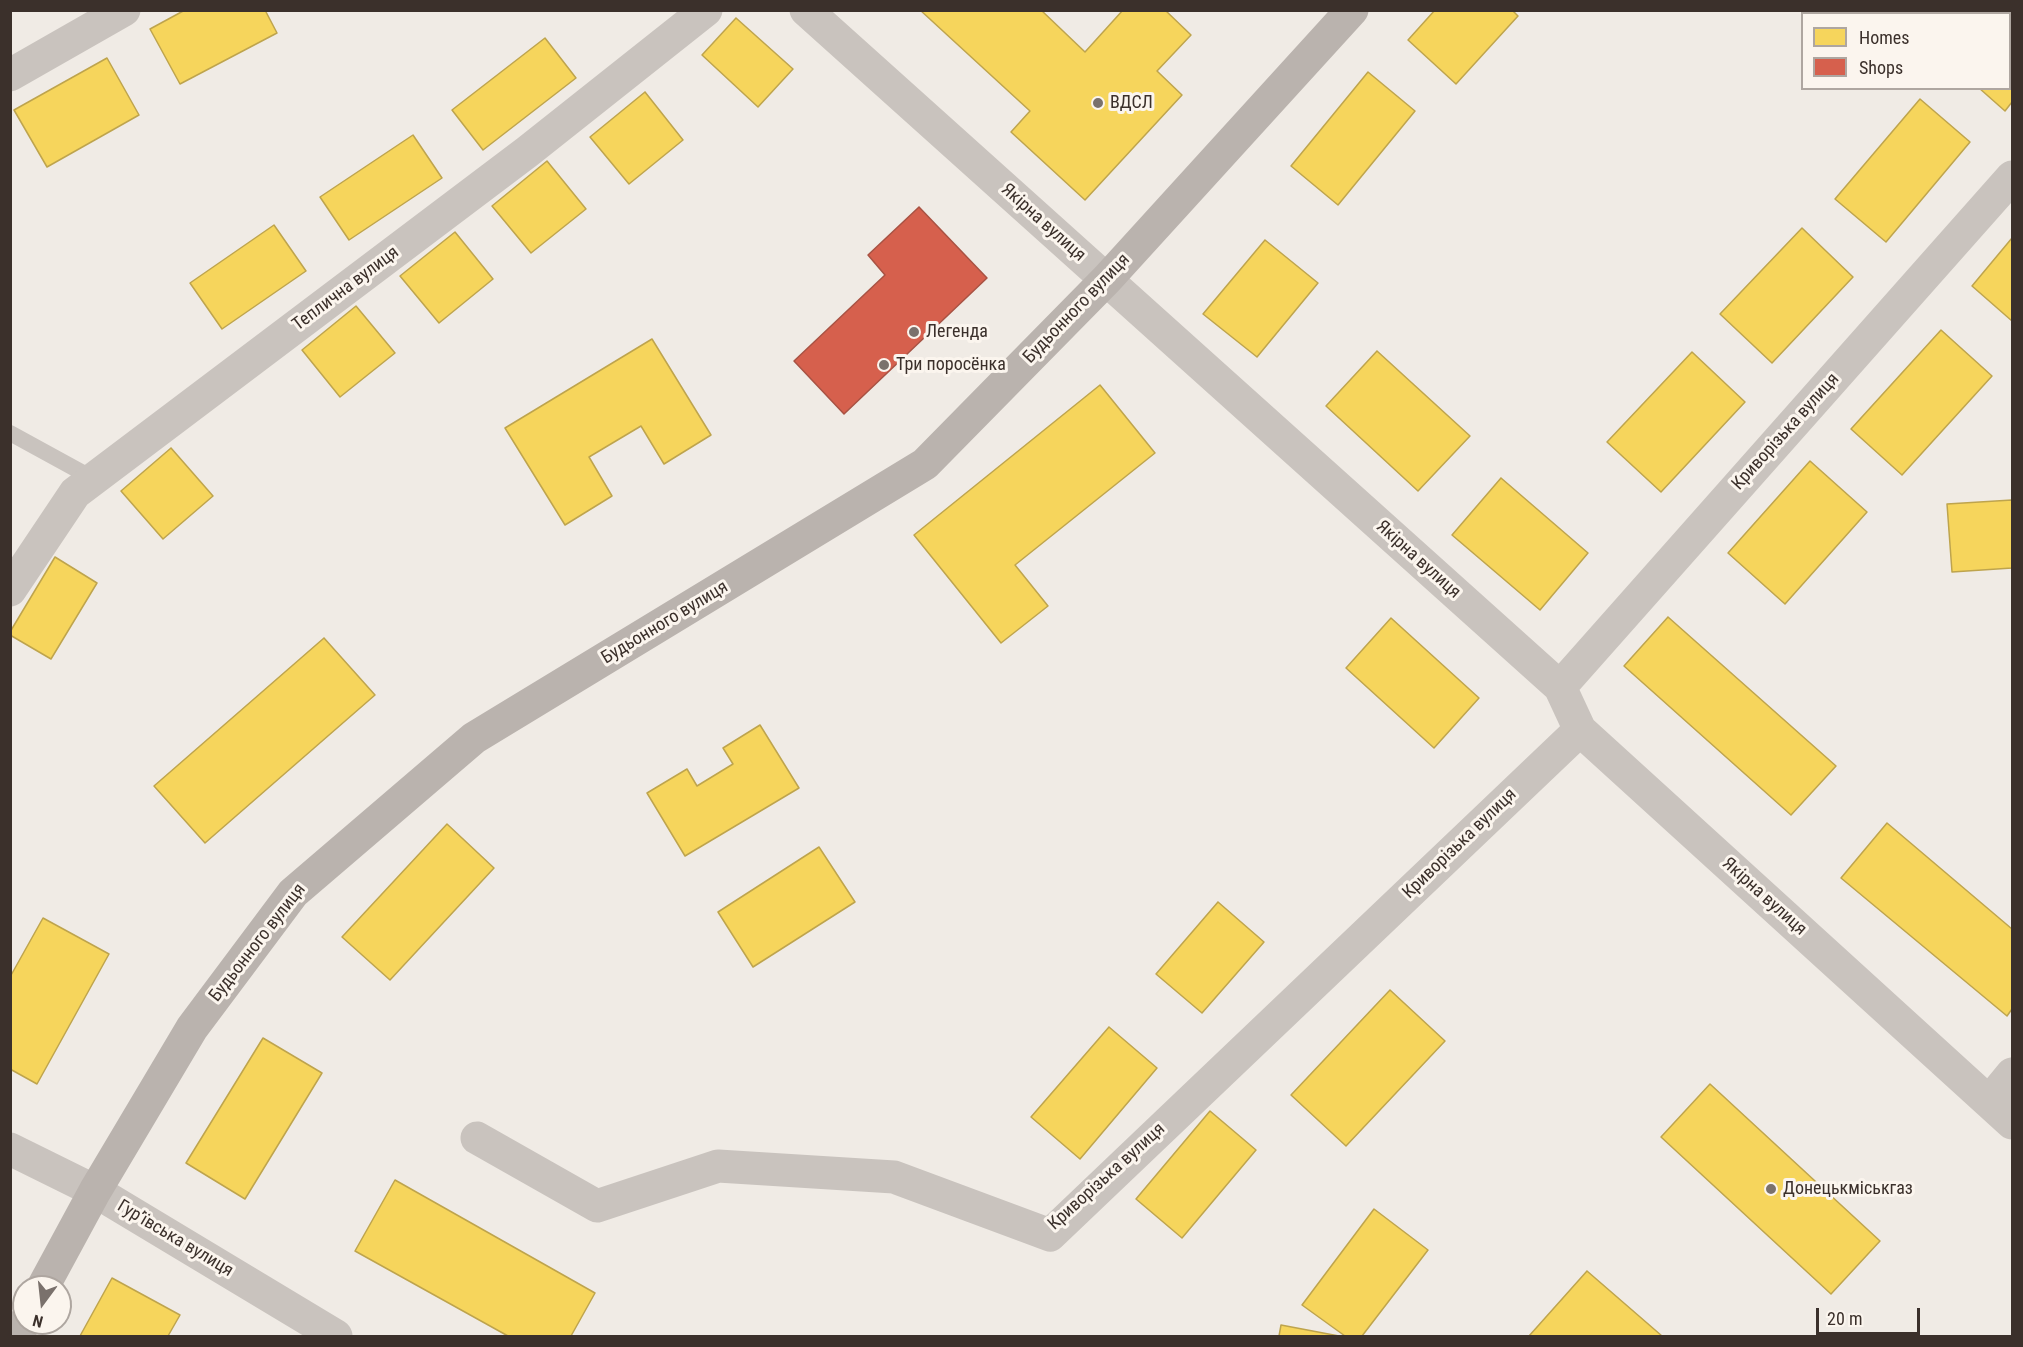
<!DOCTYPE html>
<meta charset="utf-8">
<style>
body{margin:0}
#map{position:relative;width:2023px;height:1347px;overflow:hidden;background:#f0ebe5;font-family:"Roboto Condensed",sans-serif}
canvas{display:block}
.frame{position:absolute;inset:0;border:12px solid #3b302b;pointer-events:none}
.legend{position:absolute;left:1801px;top:12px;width:210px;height:78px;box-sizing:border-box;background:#fbf5ee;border:2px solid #aea6a0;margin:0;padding:8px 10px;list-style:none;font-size:18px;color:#3b302b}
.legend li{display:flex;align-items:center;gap:12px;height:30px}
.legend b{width:30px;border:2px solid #aea6a0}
.north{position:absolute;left:12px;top:1275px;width:60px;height:60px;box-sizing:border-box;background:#fbf5ee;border:2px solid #aea6a0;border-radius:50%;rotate:195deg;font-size:16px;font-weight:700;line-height:24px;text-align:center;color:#3b302b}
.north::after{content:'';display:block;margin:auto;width:21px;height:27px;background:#7a716c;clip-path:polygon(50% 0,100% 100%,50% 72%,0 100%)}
.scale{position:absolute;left:1816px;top:1308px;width:104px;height:27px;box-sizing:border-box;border:3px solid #3b302b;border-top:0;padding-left:8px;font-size:18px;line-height:21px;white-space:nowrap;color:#3b302b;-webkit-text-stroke:4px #fbf5ee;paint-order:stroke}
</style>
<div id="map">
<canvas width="2023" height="1347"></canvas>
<div class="frame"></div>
<ul class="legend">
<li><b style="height:16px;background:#f6d55c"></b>Homes</li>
<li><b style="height:16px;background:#d6604d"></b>Shops</li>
</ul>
<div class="north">N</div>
<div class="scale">20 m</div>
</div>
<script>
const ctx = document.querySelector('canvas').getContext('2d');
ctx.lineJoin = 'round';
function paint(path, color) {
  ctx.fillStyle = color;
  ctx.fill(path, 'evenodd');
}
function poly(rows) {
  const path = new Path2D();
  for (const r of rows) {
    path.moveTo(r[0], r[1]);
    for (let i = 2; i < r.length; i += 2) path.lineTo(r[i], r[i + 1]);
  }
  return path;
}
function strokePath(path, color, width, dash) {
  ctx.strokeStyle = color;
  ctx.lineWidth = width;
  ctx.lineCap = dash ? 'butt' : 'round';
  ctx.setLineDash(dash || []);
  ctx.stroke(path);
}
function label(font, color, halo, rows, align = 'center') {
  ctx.font = font + ' "Roboto Condensed",sans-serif';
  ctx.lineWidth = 6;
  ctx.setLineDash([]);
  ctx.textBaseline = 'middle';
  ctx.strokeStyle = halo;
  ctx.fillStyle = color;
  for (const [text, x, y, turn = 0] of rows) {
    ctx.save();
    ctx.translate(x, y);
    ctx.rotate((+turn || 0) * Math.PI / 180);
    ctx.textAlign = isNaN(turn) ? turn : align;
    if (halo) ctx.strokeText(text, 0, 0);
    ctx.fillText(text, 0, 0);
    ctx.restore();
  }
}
const homes = poly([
 [185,10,265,10,277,33,180,84,150,29,185,10],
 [920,10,1041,10,1085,52,1123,10,1165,10,1191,35,1157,71,1182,95,1085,200,1011,132,1030,111,920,10],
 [1435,10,1512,10,1518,16,1456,84,1408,40,1435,10],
 [1995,10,2012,10,2012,102,2005,111,1979,88,2010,88,2010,14,1992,14,1995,10],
 [736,18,793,69,758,107,702,55,736,18],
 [545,38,576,78,483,150,452,110,545,38],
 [107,58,139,115,47,167,14,110,107,58],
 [1368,72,1415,111,1338,205,1291,166,1368,72],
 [645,92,683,140,629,184,590,137,645,92],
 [1920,99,1970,142,1886,242,1835,199,1920,99],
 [413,135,442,178,349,240,320,197,413,135],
 [547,161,586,209,531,253,492,206,547,161],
 [274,225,306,271,222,329,190,283,274,225],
 [1802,228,1853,277,1772,363,1720,314,1802,228],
 [455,232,493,279,439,323,400,276,455,232],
 [2012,238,2012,321,1972,286,2012,238],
 [1265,240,1318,283,1257,357,1203,314,1265,240],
 [356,306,395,353,340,397,302,350,356,306],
 [1941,330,1992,376,1902,475,1851,429,1941,330],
 [652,339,711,435,664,464,641,426,589,457,612,496,565,525,505,428,652,339],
 [1377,351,1470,436,1418,491,1326,406,1377,351],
 [1692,352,1745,402,1661,492,1607,442,1692,352],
 [1100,385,1155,453,1015,565,1048,606,1001,643,914,535,1100,385],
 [171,448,213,496,163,539,121,491,171,448],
 [1810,461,1867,512,1785,604,1728,553,1810,461],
 [1501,478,1588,553,1540,610,1452,535,1501,478],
 [2012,500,2012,568,1952,572,1947,504,2012,500],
 [55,557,97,583,51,659,10,635,10,632,55,557],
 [1668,617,1836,766,1791,815,1624,666,1668,617],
 [1391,618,1479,698,1434,748,1346,668,1391,618],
 [324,638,375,695,205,843,154,786,324,638],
 [760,725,799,788,685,856,647,793,687,769,697,786,733,764,723,748,760,725],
 [1887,823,2012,929,2012,1009,2007,1016,1841,878,1887,823],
 [447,824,494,868,390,980,342,937,447,824],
 [819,847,855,902,753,967,718,912,819,847],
 [1218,902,1264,942,1202,1013,1156,974,1218,902],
 [43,918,109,954,37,1084,10,1069,10,977,43,918],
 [1390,990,1445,1041,1346,1146,1291,1095,1390,990],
 [1109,1027,1157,1068,1080,1159,1031,1117,1109,1027],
 [263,1038,322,1073,245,1199,186,1163,263,1038],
 [1710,1084,1880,1241,1831,1294,1661,1137,1710,1084],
 [1210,1111,1256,1150,1182,1238,1136,1199,1210,1111],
 [395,1180,595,1293,571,1336,508,1336,355,1251,395,1180],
 [1374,1209,1428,1250,1362,1336,1345,1336,1302,1305,1374,1209],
 [1587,1271,1662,1336,1529,1336,1587,1271],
 [112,1278,180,1315,168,1336,80,1336,112,1278],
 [1281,1325,1339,1336,1279,1336,1281,1325]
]);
const shops = poly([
 [919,207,987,278,844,414,794,361,885,275,868,255,919,207]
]);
const lane = poly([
 [10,433,94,479]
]);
const street = poly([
 [806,10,1560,687,1580,730,2012,1123],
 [10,75,124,10],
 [10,590,75,493,527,152,706,10],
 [1560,687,2012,177],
 [1989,1102,2012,1074],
 [477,1138,597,1206,718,1166,894,1177,1050,1235,1580,730],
 [10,1149,95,1191,336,1336]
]);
const secondary = poly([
 [43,1287,95,1191,192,1028,293,893,474,738,925,464,1107,279,1352,10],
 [17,1336,24,1323]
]);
const markers = [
 [1098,103,6,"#7a716c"],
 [914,332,6,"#7a716c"],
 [884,365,6,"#7a716c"],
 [1771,1189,6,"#7a716c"]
];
const poiNames = [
 ["ВДСЛ",1110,103],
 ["Легенда",926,332],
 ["Три поросёнка",896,365],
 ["Донецькміськгаз",1783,1189]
];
const streetNames = [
 ["Якірна вулиця",1043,223,42],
 ["Теплична вулиця",346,289,-37],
 ["Будьонного вулиця",1077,309,-46],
 ["Криворізька вулиця",1786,432,-48],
 ["Якірна вулиця",1418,560,42],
 ["Будьонного вулиця",665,623,-31],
 ["Криворізька вулиця",1460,844,-44],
 ["Якірна вулиця",1764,897,42],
 ["Будьонного вулиця",258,943,-52],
 ["Криворізька вулиця",1107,1177,-42],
 ["Гур’ївська вулиця",175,1239,31]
];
paint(homes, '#f6d55c');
strokePath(homes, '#bea44d', 1.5);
paint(shops, '#d6604d');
strokePath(shops, '#a85243', 1.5);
strokePath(lane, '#c9c3be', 16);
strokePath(street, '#c9c3be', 33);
strokePath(secondary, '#bab3ae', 33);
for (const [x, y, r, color] of markers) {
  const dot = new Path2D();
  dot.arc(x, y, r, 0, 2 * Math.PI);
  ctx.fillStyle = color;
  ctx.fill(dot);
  strokePath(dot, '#fbf5ee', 2);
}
label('18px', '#3b302b', '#fbf5ee', poiNames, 'left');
label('18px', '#3b302b', '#fbf5ee', streetNames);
</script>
